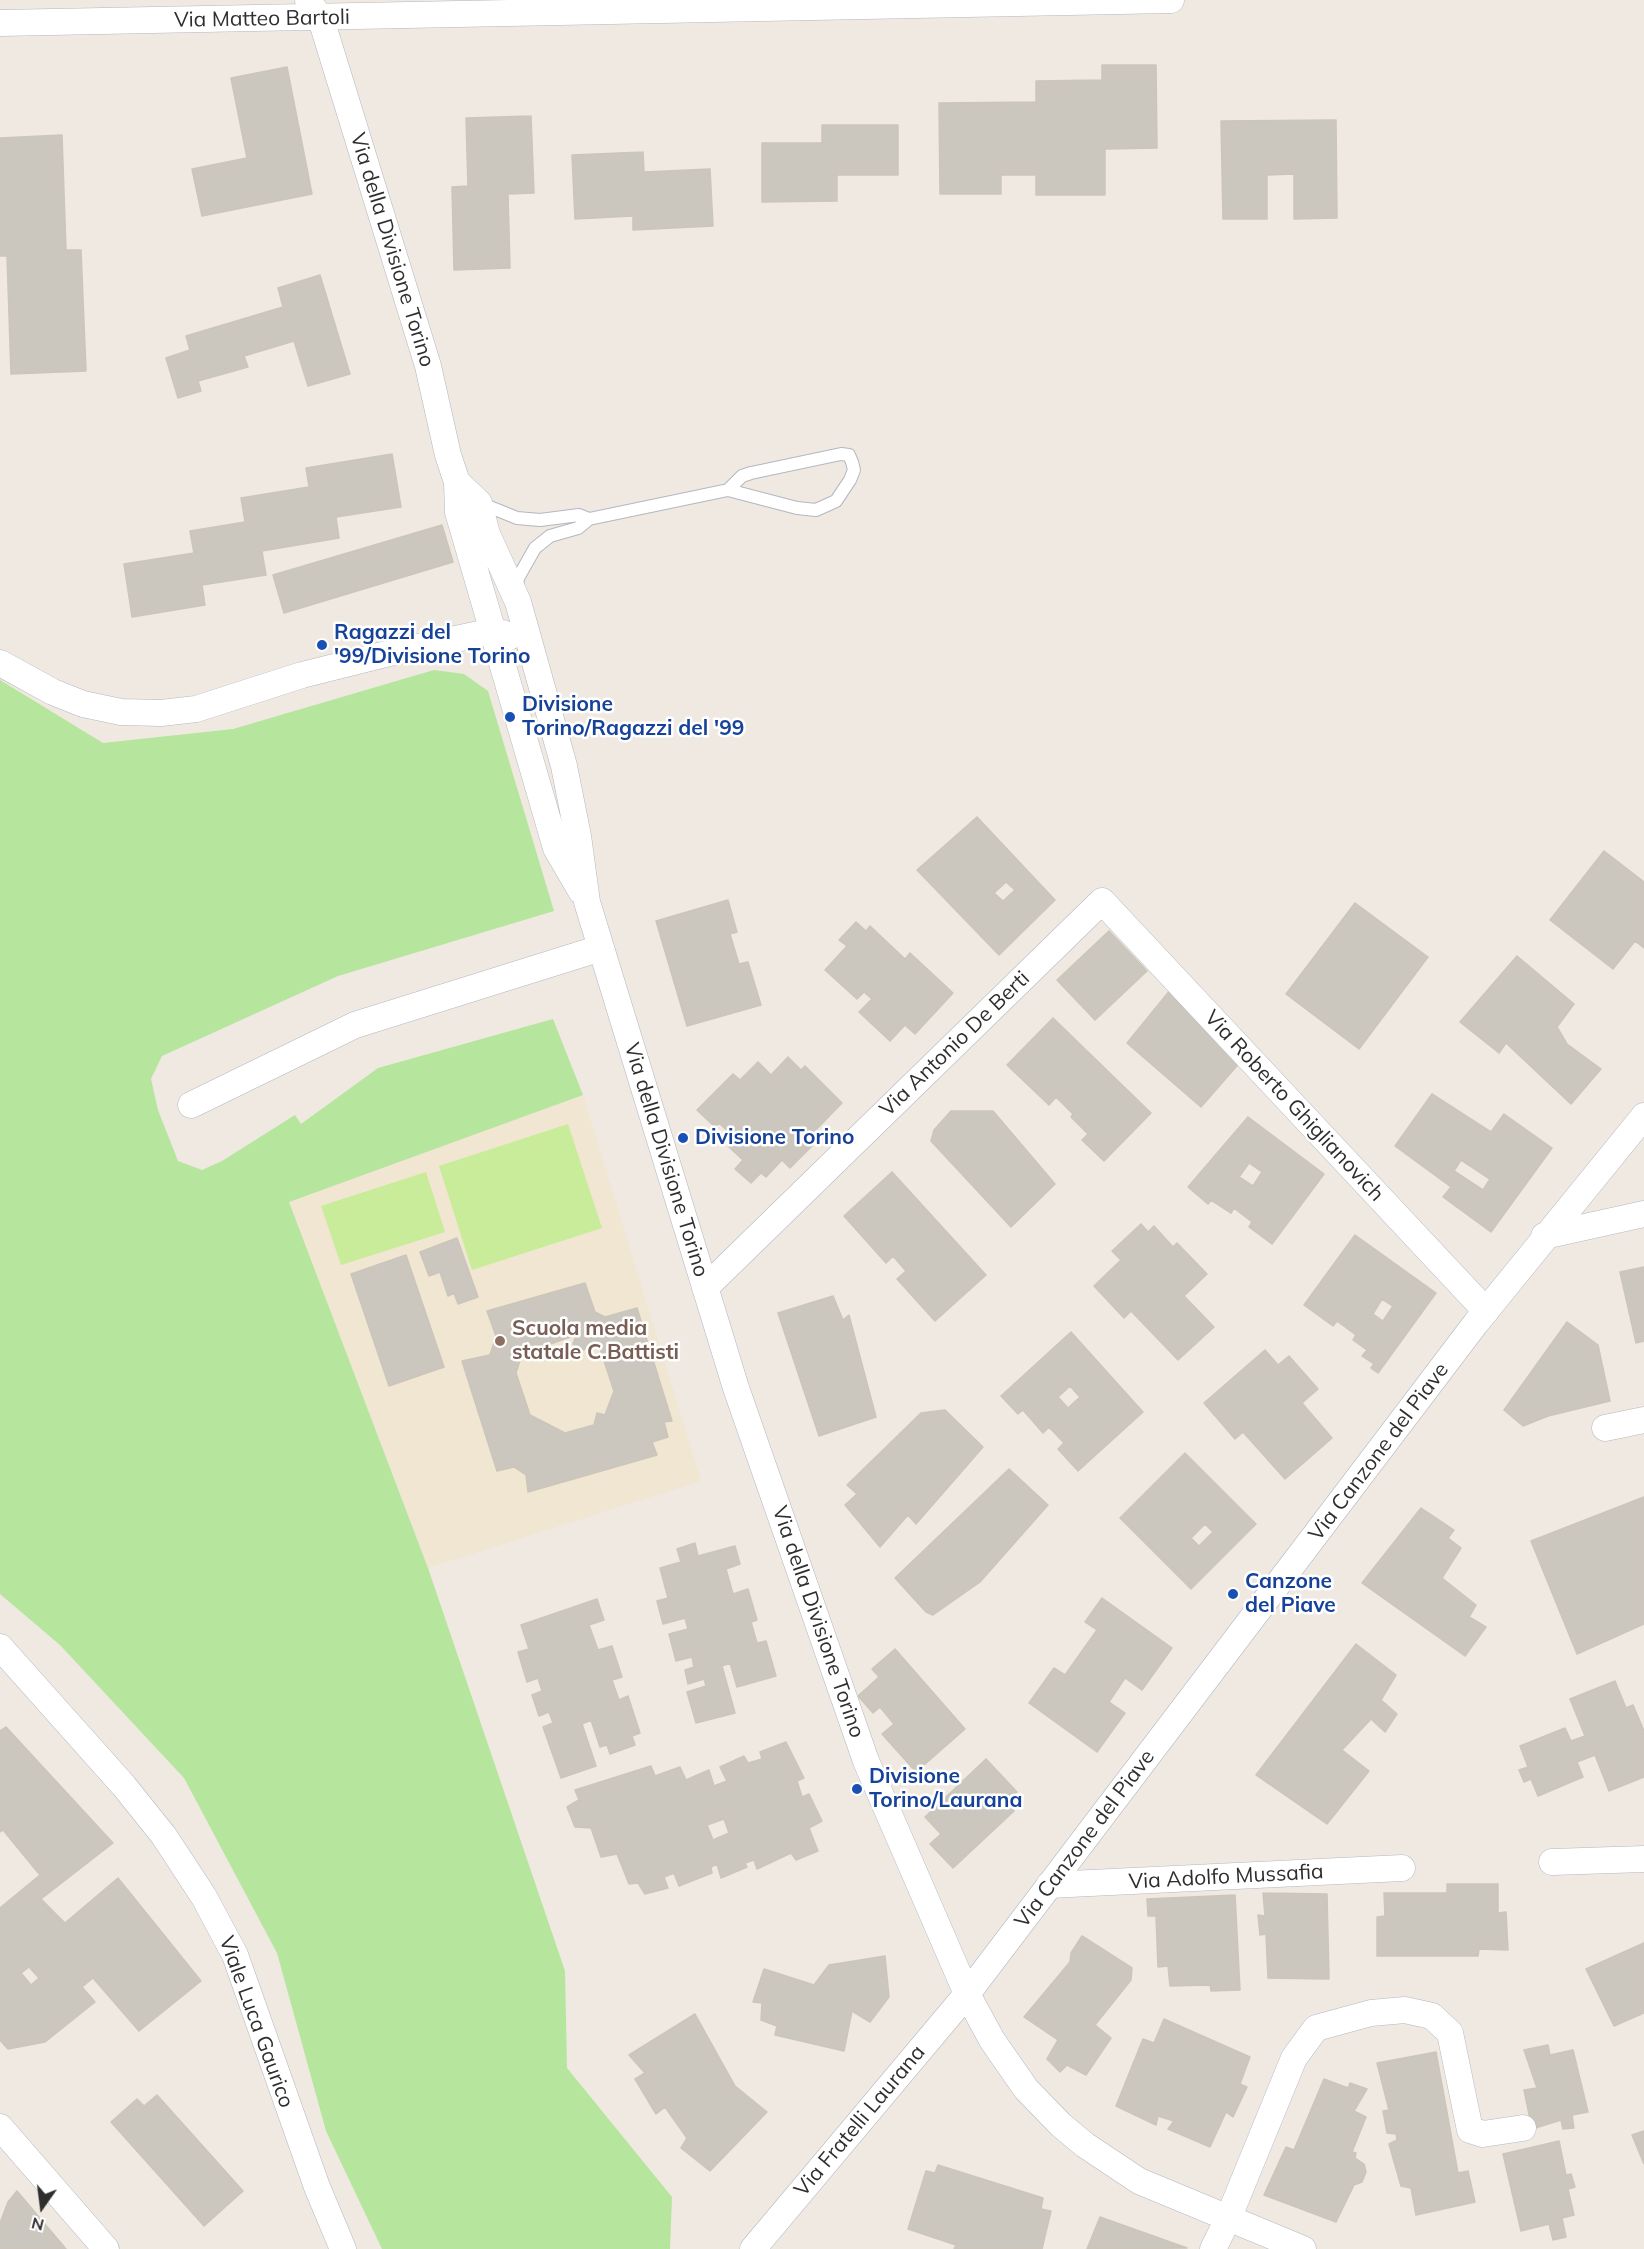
<!DOCTYPE html>
<style>
body{margin:0}
#map{position:relative;width:1644px;height:2249px;overflow:hidden;background:#efe9e1;font-family:Mulish,sans-serif}
canvas{display:block}
.north{position:absolute;left:12px;top:2177px;width:60px;height:60px;-webkit-text-stroke:4px #fff;paint-order:stroke;rotate:194deg;font-size:16px;font-weight:700;line-height:24px;text-align:center;color:#2e2e2e}
.north::after{content:'';display:block;margin:auto;width:21px;height:27px;background:#2e2e2e;clip-path:polygon(50% 0,100% 100%,50% 72%,0 100%)}
</style>
<div id="map">
<canvas width="1644" height="2249"></canvas>
<div class="north">N</div>
</div>
<script>
const ctx = document.querySelector('canvas').getContext('2d');
ctx.lineJoin = 'round';
function paint(path, color) {
  ctx.fillStyle = color;
  ctx.fill(path, 'evenodd');
}
function poly(rows) {
  const path = new Path2D();
  for (const r of rows) {
    path.moveTo(r[0], r[1]);
    for (let i = 2; i < r.length; i += 2) path.lineTo(r[i], r[i + 1]);
  }
  return path;
}
function strokePath(path, color, width, dash) {
  ctx.strokeStyle = color;
  ctx.lineWidth = width;
  ctx.lineCap = dash ? 'butt' : 'round';
  ctx.setLineDash(dash || []);
  ctx.stroke(path);
}
function label(font, color, halo, rows, align = 'center') {
  ctx.font = font + ' Mulish,sans-serif';
  ctx.lineWidth = 5;
  ctx.setLineDash([]);
  ctx.textBaseline = 'middle';
  ctx.strokeStyle = halo;
  ctx.fillStyle = color;
  for (const [text, x, y, turn = 0] of rows) {
    ctx.save();
    ctx.translate(x, y);
    ctx.rotate((+turn || 0) * Math.PI / 180);
    ctx.textAlign = isNaN(turn) ? turn : align;
    if (halo) ctx.strokeText(text, 0, 0);
    ctx.fillText(text, 0, 0);
    ctx.restore();
  }
}
const education = poly([
 [583,1095,701,1481,428,1568,289,1201]
]);
const green = poly([
 [434,670,464,674,488,691,554,911,338,976,162,1056,151,1079,158,1110,178,1161,202,1170,222,1161,295,1115,301,1124,378,1068,553,1019,583,1095,289,1202,428,1568,565,1971,567,2068,672,2197,670,2249,382,2249,326,2131,277,1953,184,1778,60,1645,0,1594,0,680,103,743,233,729]
]);
const pitch = poly([
 [568,1124,602,1228,472,1270,439,1166],
 [426,1172,445,1232,341,1265,321,1206]
]);
const building = poly([
 [1102,65,1156,65,1157,148,1105,149,1105,195,1036,195,1036,175,1001,175,1001,194,940,194,939,103,1036,102,1036,81,1102,80,1102,65],
 [287,67,312,194,202,216,192,169,247,158,231,78,287,67],
 [531,116,534,193,508,194,510,268,454,270,452,187,468,186,466,118,531,116],
 [1336,120,1337,218,1294,219,1294,174,1267,175,1267,219,1223,219,1221,121,1336,120],
 [822,125,898,125,898,175,837,175,837,201,762,202,762,143,822,143,822,125],
 [62,135,66,250,81,250,86,371,11,374,7,256,0,256,0,138,62,135],
 [643,152,644,172,710,169,713,226,633,230,633,216,575,219,572,155,643,152],
 [320,275,350,374,308,386,294,341,244,356,248,367,198,381,201,391,178,398,166,358,190,350,186,336,283,307,278,288,320,275],
 [392,454,401,507,336,517,339,538,262,551,266,575,202,585,205,605,132,617,124,564,194,553,190,531,245,522,241,498,309,487,306,468,392,454],
 [442,525,453,562,284,613,273,575,442,525],
 [977,817,1055,900,999,955,917,870,977,817],
 [1006,882,1015,890,1003,901,994,893,1006,882],
 [1604,851,1644,882,1644,948,1635,941,1613,969,1550,920,1604,851],
 [728,900,737,932,730,934,739,964,748,962,761,1005,687,1026,656,921,728,900],
 [1355,903,1428,957,1359,1049,1286,994,1355,903],
 [856,922,866,931,870,926,905,959,910,953,953,993,915,1034,905,1025,890,1041,859,1012,872,999,864,992,857,999,825,970,847,946,839,940,856,922],
 [1109,931,1147,971,1095,1020,1057,980,1109,931],
 [1517,956,1574,1004,1557,1027,1567,1044,1601,1069,1571,1104,1506,1043,1499,1053,1460,1022,1517,956],
 [1171,989,1242,1060,1201,1107,1127,1043,1171,989],
 [1053,1018,1151,1113,1104,1161,1082,1140,1088,1134,1071,1117,1073,1114,1056,1097,1049,1105,1007,1065,1053,1018],
 [788,1057,801,1070,805,1066,842,1103,807,1139,813,1145,790,1168,782,1160,766,1177,761,1173,751,1183,735,1169,743,1160,728,1146,736,1139,719,1123,715,1127,697,1110,733,1074,740,1080,758,1062,771,1075,788,1057],
 [1432,1094,1491,1132,1504,1114,1552,1148,1491,1232,1443,1197,1451,1187,1395,1146,1432,1094],
 [1461,1160,1490,1179,1483,1190,1454,1171,1461,1160],
 [951,1111,993,1111,1055,1184,1011,1227,931,1141,934,1130,951,1111],
 [1248,1117,1324,1174,1272,1244,1249,1227,1252,1222,1234,1208,1231,1213,1211,1200,1208,1204,1188,1187,1248,1117],
 [1249,1163,1262,1172,1253,1186,1239,1177,1249,1163],
 [892,1172,986,1275,935,1321,897,1279,906,1271,893,1256,886,1263,844,1216,892,1172],
 [1141,1224,1148,1232,1154,1226,1173,1247,1177,1243,1207,1274,1184,1296,1214,1327,1178,1360,1131,1311,1124,1318,1094,1286,1121,1260,1112,1251,1141,1224],
 [1355,1235,1436,1293,1378,1373,1371,1368,1374,1364,1362,1356,1367,1350,1353,1340,1356,1335,1337,1321,1333,1326,1304,1305,1355,1235],
 [1382,1299,1393,1306,1383,1321,1373,1314,1382,1299],
 [457,1238,478,1297,458,1304,454,1293,448,1296,440,1272,429,1276,420,1252,457,1238],
 [406,1255,444,1367,389,1386,351,1274,406,1255],
 [1644,1267,1644,1341,1636,1343,1620,1272,1644,1267],
 [585,1283,595,1312,605,1317,637,1308,672,1421,664,1422,668,1437,652,1442,657,1455,528,1492,526,1475,514,1467,497,1471,462,1361,490,1355,496,1336,487,1311,585,1283],
 [576,1335,573,1344,584,1350,589,1342,599,1346,614,1391,605,1415,597,1413,594,1425,565,1433,530,1415,516,1373,522,1354,576,1335],
 [833,1296,843,1320,849,1315,876,1417,819,1436,778,1313,833,1296],
 [1567,1322,1598,1345,1610,1401,1548,1416,1523,1426,1504,1410,1567,1322],
 [1071,1332,1143,1412,1078,1471,1058,1449,1064,1443,1049,1427,1043,1433,1023,1410,1018,1414,1001,1396,1071,1332],
 [1070,1386,1080,1397,1068,1408,1058,1397,1070,1386],
 [1265,1350,1278,1365,1289,1356,1318,1389,1302,1403,1332,1438,1285,1479,1243,1432,1235,1439,1204,1403,1265,1350],
 [945,1410,983,1447,916,1524,908,1515,880,1547,845,1505,857,1494,847,1485,921,1413,945,1410],
 [1185,1453,1256,1524,1191,1589,1120,1518,1185,1453],
 [1205,1524,1213,1532,1199,1546,1191,1538,1205,1524],
 [1009,1469,1048,1505,980,1582,933,1615,926,1612,895,1578,1009,1469],
 [1644,1497,1644,1624,1577,1654,1531,1541,1644,1497],
 [1421,1508,1454,1530,1448,1538,1461,1548,1442,1578,1476,1605,1469,1617,1486,1627,1465,1656,1362,1583,1421,1508],
 [695,1543,698,1556,735,1546,740,1564,726,1569,733,1594,748,1589,757,1620,751,1622,757,1643,766,1641,776,1676,737,1687,730,1663,722,1666,735,1713,696,1723,687,1692,706,1686,704,1679,688,1684,685,1670,694,1667,692,1657,676,1661,669,1634,688,1629,685,1618,663,1624,657,1601,668,1598,660,1568,681,1562,677,1549,695,1543],
 [1102,1598,1172,1648,1142,1690,1125,1678,1109,1702,1125,1713,1097,1752,1029,1703,1054,1668,1065,1675,1097,1630,1085,1622,1102,1598],
 [597,1599,604,1620,589,1625,598,1650,612,1646,622,1677,612,1680,619,1700,628,1696,640,1733,632,1736,635,1745,610,1754,607,1745,600,1747,591,1720,582,1724,596,1766,561,1778,543,1727,553,1723,549,1712,539,1716,532,1695,542,1691,538,1678,527,1682,518,1652,529,1649,521,1625,597,1599],
 [1356,1644,1396,1675,1381,1700,1397,1714,1385,1732,1371,1719,1342,1750,1369,1771,1327,1824,1256,1775,1356,1644],
 [895,1649,965,1729,916,1772,882,1734,894,1724,880,1707,873,1713,858,1696,879,1677,872,1669,895,1649],
 [1615,1681,1626,1708,1633,1705,1644,1731,1644,1777,1609,1791,1595,1755,1577,1762,1583,1777,1538,1796,1531,1779,1524,1782,1519,1770,1528,1767,1520,1746,1565,1728,1571,1741,1585,1736,1570,1699,1615,1681],
 [6,1727,113,1843,41,1899,65,1923,118,1878,201,1981,139,2031,93,1978,82,1987,95,2002,45,2042,8,2049,0,2040,0,1908,40,1875,3,1830,0,1832,0,1731,6,1727],
 [29,1967,39,1978,31,1985,21,1973,29,1967],
 [786,1742,804,1778,797,1781,802,1797,809,1794,822,1821,809,1828,818,1851,796,1860,791,1853,757,1869,754,1860,745,1863,747,1867,721,1878,717,1864,711,1867,712,1873,679,1886,674,1873,664,1877,668,1888,645,1894,638,1883,629,1884,617,1854,601,1857,591,1828,575,1827,567,1807,579,1800,575,1790,651,1766,655,1776,680,1767,686,1780,709,1770,714,1786,727,1781,720,1767,744,1756,748,1763,762,1759,760,1752,786,1742],
 [724,1819,729,1833,713,1840,707,1825,724,1819],
 [986,1759,1017,1792,1006,1802,1014,1811,953,1868,930,1844,941,1834,925,1817,986,1759],
 [1447,1884,1498,1884,1498,1913,1506,1912,1508,1950,1479,1949,1478,1956,1377,1956,1377,1917,1385,1916,1384,1893,1447,1893,1447,1884],
 [1263,1893,1327,1894,1329,1979,1268,1978,1266,1934,1260,1935,1258,1915,1265,1916,1263,1893],
 [1235,1895,1240,1990,1211,1991,1210,1985,1170,1986,1168,1966,1158,1967,1156,1916,1148,1916,1147,1899,1235,1895],
 [1082,1936,1132,1968,1131,1980,1095,2025,1111,2038,1086,2075,1067,2065,1060,2072,1047,2059,1058,2040,1024,2017,1070,1962,1071,1953,1082,1936],
 [1644,1943,1644,2013,1614,2026,1586,1969,1644,1943],
 [885,1956,889,1997,870,2022,852,2011,844,2051,775,2035,777,2026,761,2020,762,2003,753,2002,764,1969,814,1985,829,1965,885,1956],
 [695,2014,735,2086,767,2112,710,2171,681,2148,687,2138,665,2107,656,2114,635,2079,645,2073,629,2055,695,2014],
 [1164,2019,1250,2057,1240,2084,1247,2087,1233,2117,1226,2112,1210,2147,1168,2129,1174,2121,1158,2116,1156,2125,1116,2106,1143,2039,1154,2043,1164,2019],
 [1548,2045,1550,2055,1573,2050,1588,2112,1572,2115,1574,2128,1563,2129,1561,2120,1532,2129,1524,2090,1537,2088,1524,2050,1548,2045],
 [1436,2052,1458,2173,1468,2171,1475,2202,1416,2215,1411,2188,1401,2186,1389,2144,1397,2140,1396,2134,1387,2133,1383,2111,1389,2110,1377,2063,1436,2052],
 [1324,2079,1348,2088,1350,2083,1367,2089,1354,2111,1366,2117,1352,2152,1356,2153,1355,2158,1364,2164,1366,2172,1362,2182,1354,2185,1336,2222,1264,2195,1286,2147,1294,2150,1324,2079],
 [157,2095,243,2191,204,2226,111,2122,137,2099,144,2106,157,2095],
 [1644,2131,1644,2164,1632,2135,1644,2131],
 [1559,2141,1566,2175,1571,2174,1575,2187,1568,2189,1574,2215,1562,2218,1566,2237,1553,2240,1549,2224,1521,2231,1503,2154,1559,2141],
 [938,2165,1043,2198,1041,2209,1051,2211,1042,2249,954,2249,956,2245,908,2229,926,2171,935,2173,938,2165],
 [17,2191,66,2249,0,2249,0,2223,8,2202,17,2191],
 [1100,2217,1187,2248,1087,2249,1100,2217]
]);
const service = poly([
 [480,503,517,518,540,520,579,515,589,519],
 [517,589,518,578,535,548,550,536,578,528,589,519,728,490,797,508,816,510,836,501,850,480,854,470,852,462,849,455,841,454,751,473,742,476,728,490]
]);
const minor = poly([
 [308,0,321,19,428,366,448,455,457,482,458,512,556,848,581,891],
 [0,23,1171,0],
 [457,482,479,503,487,534,518,602,564,766,578,836,587,902,736,1388,866,1761,967,1994,992,2040,1026,2089,1061,2125,1085,2145,1139,2181,1303,2249],
 [0,663,53,692,83,704,121,712,161,713,196,709,302,675,390,653,484,633,503,633,509,637],
 [191,1105,355,1025,601,948],
 [1544,1236,1644,1214],
 [705,1288,1102,901,1486,1311],
 [1605,1428,1644,1420],
 [0,1647,124,1786,164,1836,204,1897,235,1955,317,2187,343,2249],
 [1552,1862,1644,1859],
 [1049,1885,1402,1868],
 [0,2127,106,2249],
 [753,2249,967,1994,1476,1323,1644,1116],
 [1213,2249,1228,2219,1294,2058,1316,2028,1371,2013,1405,2010,1432,2016,1450,2033,1470,2130,1483,2134,1523,2128]
]);
const markers = [
 [322,645,6,"#1a4fb4"],
 [510,717,6,"#1a4fb4"],
 [683,1138,6,"#1a4fb4"],
 [500,1341,6,"#8d6e63"],
 [1233,1594,6,"#1a4fb4"],
 [857,1789,6,"#1a4fb4"]
];
const streetNames = [
 ["Via Matteo Bartoli",262,19,-1],
 ["Via della Divisione Torino",392,250,73],
 ["Via Antonio De Berti",955,1044,-44],
 ["Via Roberto Ghiglianovich",1294,1106,47],
 ["Via della Divisione Torino",666,1160,73],
 ["Via Canzone del Piave",1379,1452,-53],
 ["Via della Divisione Torino",818,1622,71],
 ["Via Canzone del Piave",1085,1839,-53],
 ["Via Adolfo Mussafia",1226,1877,-3],
 ["Viale Luca Gaurico",256,2022,70],
 ["Via Fratelli Laurana",860,2121,-50]
];
const transitNames = [
 ["Ragazzi del",334,633],
 ["'99/Divisione Torino",334,657],
 ["Divisione",522,705],
 ["Torino/Ragazzi del '99",522,729],
 ["Divisione Torino",695,1138],
 ["Canzone",1245,1582],
 ["del Piave",1245,1606],
 ["Divisione",869,1777],
 ["Torino/Laurana",869,1801]
];
const educationNames = [
 ["Scuola media",512,1329],
 ["statale C.Battisti",512,1353]
];
paint(education, '#f0e6d1');
paint(green, '#b6e59e');
paint(pitch, '#c9ec9a');
paint(building, '#cbc7bf');
strokePath(building, '#cbc5ba', 1.5);
strokePath(service, '#b4b7c1', 14);
strokePath(minor, '#b4b7c1', 27);
strokePath(service, '#fff', 12);
strokePath(minor, '#fff', 26);
for (const [x, y, r, color] of markers) {
  const dot = new Path2D();
  dot.arc(x, y, r, 0, 2 * Math.PI);
  ctx.fillStyle = color;
  ctx.fill(dot);
  strokePath(dot, '#fff', 2);
}
label('21px', '#2e2e2e', '#fff', streetNames);
label('bold 21px', '#164399', '#fff', transitNames, 'left');
label('bold 21px', '#785e54', '#fff', educationNames, 'left');
</script>
